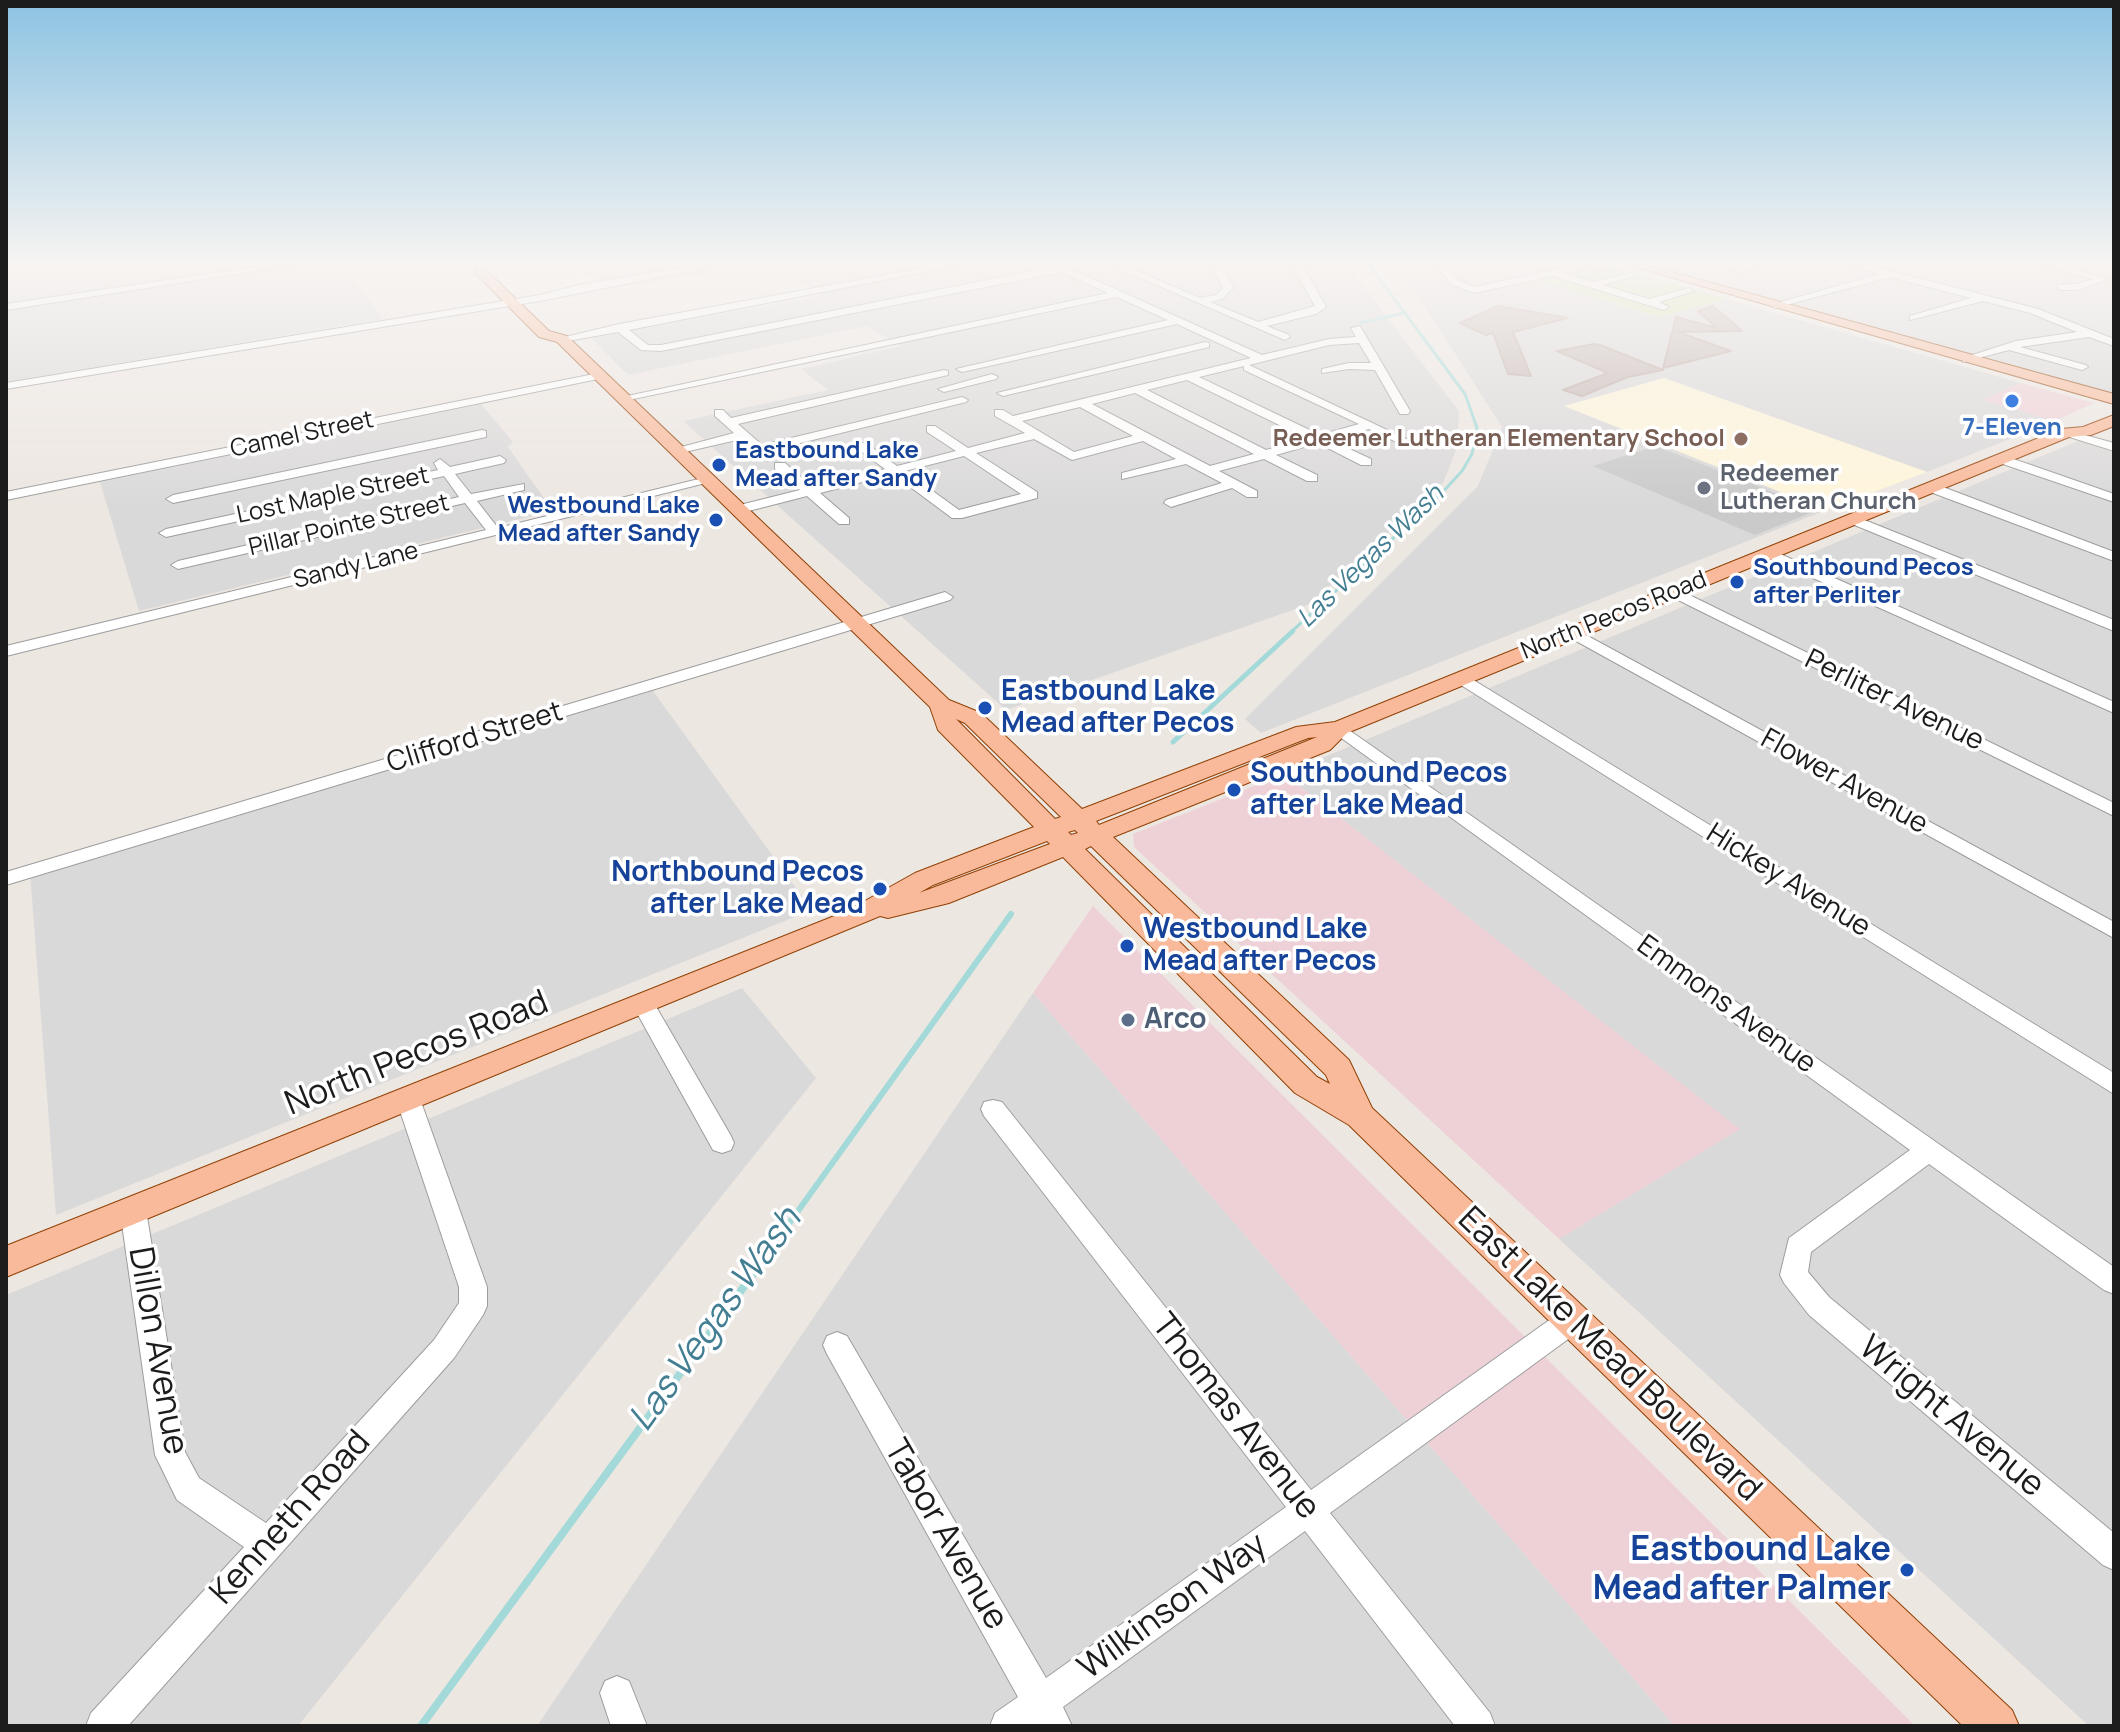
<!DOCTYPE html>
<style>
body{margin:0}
#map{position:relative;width:2120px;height:1732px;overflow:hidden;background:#ede7e2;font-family:Manrope,sans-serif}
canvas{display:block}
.frame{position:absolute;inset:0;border:8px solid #1c1c1c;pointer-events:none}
</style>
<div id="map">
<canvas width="2120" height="1732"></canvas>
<div class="frame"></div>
</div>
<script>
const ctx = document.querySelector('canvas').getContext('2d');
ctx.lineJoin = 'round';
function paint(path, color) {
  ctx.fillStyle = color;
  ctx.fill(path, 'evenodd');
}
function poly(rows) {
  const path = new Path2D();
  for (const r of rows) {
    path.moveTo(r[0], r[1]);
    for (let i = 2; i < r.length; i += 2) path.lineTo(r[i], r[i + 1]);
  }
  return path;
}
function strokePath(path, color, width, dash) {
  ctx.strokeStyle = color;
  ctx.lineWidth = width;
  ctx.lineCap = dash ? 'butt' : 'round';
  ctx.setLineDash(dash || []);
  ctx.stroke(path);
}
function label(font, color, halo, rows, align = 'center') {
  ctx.font = font + ' Manrope,sans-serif';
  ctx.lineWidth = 7;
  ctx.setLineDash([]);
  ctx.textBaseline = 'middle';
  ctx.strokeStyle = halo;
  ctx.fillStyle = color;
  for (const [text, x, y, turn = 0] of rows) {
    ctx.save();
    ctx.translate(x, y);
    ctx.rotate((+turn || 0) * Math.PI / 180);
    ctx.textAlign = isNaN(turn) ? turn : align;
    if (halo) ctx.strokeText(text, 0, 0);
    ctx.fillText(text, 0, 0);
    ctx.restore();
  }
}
const residential = poly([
 [6,265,345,265,383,319,6,382],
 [575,265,752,265,606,290],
 [775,265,1351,265,1357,278,1459,411,1457,448,1443,483,1310,604,1006,710,683,421,828,390,801,369,900,346,867,326,628,375,591,338,821,295],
 [1395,265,1577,265,1529,276,1659,317,1727,299,2021,383,1983,400,2055,421,1927,472,1664,378,1565,406,1826,510,1261,733,1245,719,1478,486,1502,427,1418,296],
 [1654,265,2114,265,2114,394,2113,394],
 [481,404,513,442,508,447,553,511,139,611,100,482],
 [2078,441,2114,453,2114,1726,2089,1726,1559,1239,1739,1129,1284,774],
 [653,691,812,910,56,1215,30,872],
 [742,988,816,1078,298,1726,6,1726,6,1295],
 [1033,993,1675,1726,537,1726]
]);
const commercial = poly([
 [2021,383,2094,403,2055,421,1982,400],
 [1284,774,1740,1129,1559,1239,1134,847,1133,834],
 [1093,906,1915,1726,1675,1726,1033,993]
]);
const education = poly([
 [1664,378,1927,472,1826,510,1564,406]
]);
const religious = poly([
 [1656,446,1818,510,1755,535,1593,466]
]);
const grass = poly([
 [1594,265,1610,265,1727,299,1659,317,1535,279]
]);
const streamFar3 = poly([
 [1360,323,1404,313],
 [1290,633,1440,495,1462,471,1472,454,1477,428,1465,394,1369,265]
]);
const streamFar2 = poly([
 [1173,742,1293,631]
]);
const streamFar1 = poly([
 [760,1264,1011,914]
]);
const stream = poly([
 [421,1726,762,1262]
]);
const building = poly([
 [1498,306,1568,318,1513,332,1531,376,1508,374,1493,333,1486,335,1460,323,1498,306],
 [1713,306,1742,331,1678,332,1731,351,1663,368,1676,317,1717,328,1698,311,1713,306],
 [1594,344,1600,345,1663,370,1628,377,1582,396,1563,390,1608,373,1557,351,1594,344]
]);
const minor = poly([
 [269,265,293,265,6,310,6,304,269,265],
 [699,265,721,265,540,301,6,389,6,383,540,295,583,284,699,265],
 [940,265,960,265,629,330,648,345,661,345,1062,265,1262,355,1329,339,1356,337,1351,328,1360,326,1410,411,1408,414,1400,414,1375,370,1349,369,1322,373,1322,369,1349,363,1371,363,1359,343,1329,345,1249,365,1419,445,1409,448,1369,429,1330,440,1371,459,1371,465,1361,465,1318,443,1276,455,1317,475,1317,481,1307,481,1264,459,1219,471,1257,491,1257,497,1247,497,1232,488,1171,507,1164,503,1166,500,1222,483,1186,464,1122,479,1122,473,1176,459,1143,441,1072,460,1034,439,976,453,1037,492,1037,498,962,518,952,518,893,474,820,493,849,518,849,524,839,524,807,496,737,514,732,513,732,507,800,490,775,469,775,463,785,463,812,487,885,469,858,449,858,443,866,443,897,466,956,451,927,432,927,426,935,426,968,448,1025,433,995,416,995,410,1003,410,1013,416,1251,358,1177,324,962,372,956,369,1168,320,1117,297,624,401,618,398,1108,293,1062,272,661,351,641,350,618,332,562,342,557,339,619,324,940,265],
 [1244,366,1244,370,1359,424,1320,435,1199,377,1244,366],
 [1187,380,1308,439,1266,450,1147,390,1187,380],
 [1135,393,1254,454,1210,466,1092,404,1135,393],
 [1080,407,1133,436,1074,452,1022,421,1080,407],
 [964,456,1021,494,959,510,905,471,964,456],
 [1110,265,1123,265,1200,298,1216,295,1223,288,1213,265,1223,265,1233,288,1222,299,1210,302,1258,322,1315,306,1292,265,1302,265,1326,307,1316,314,1267,326,1289,335,1290,337,1285,340,1110,265],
 [1436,265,1446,265,1457,280,1475,287,1575,265,1593,265,1564,273,1593,282,1635,272,1635,276,1603,285,1649,299,1689,288,1694,291,1659,302,1669,307,1664,310,1553,276,1474,293,1451,284,1436,265],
 [1745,265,1762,265,1740,272,1735,269,1745,265],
 [1851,265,1867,265,2038,309,2114,339,2114,346,2089,337,2020,347,2086,365,2088,367,2082,370,2009,350,1963,362,1963,358,2016,341,2077,332,2030,313,1983,301,1910,320,1910,316,1971,298,1890,277,1775,308,1770,305,1880,274,1851,265],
 [2041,265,2057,265,2108,279,2078,290,2060,290,2057,285,2077,284,2093,279,2041,265],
 [1205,342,1209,343,1209,347,1003,396,997,393,1205,342],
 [944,370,948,371,948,375,738,424,762,445,962,397,968,400,966,402,768,451,774,457,768,461,741,439,676,454,670,450,734,433,715,416,715,410,723,410,731,418,944,370],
 [599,373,605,376,603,378,6,500,6,492,599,373],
 [992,374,998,377,996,379,944,392,938,389,992,374],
 [2063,429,2114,443,2114,451,2063,435,2063,429],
 [482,430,486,431,486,437,173,503,166,499,173,495,482,430],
 [500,456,506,460,504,463,455,474,471,494,524,484,524,490,477,501,498,528,707,477,714,481,6,656,6,646,486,530,465,503,178,569,171,565,178,561,459,497,444,476,166,537,159,533,166,529,438,470,434,463,440,459,450,467,500,456],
 [1997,456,2005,456,2114,494,2114,502,1997,462,1997,456],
 [1925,484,1935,484,2114,552,2114,561,1925,490,1925,484],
 [1852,515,2114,620,2114,631,1847,522,1845,519,1852,515],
 [1769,549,2114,702,2114,713,1764,556,1762,553,1769,549],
 [1673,587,2114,803,2114,816,1668,595,1668,589,1673,587],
 [945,592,953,597,950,600,6,885,6,872,945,592],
 [1573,628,2114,922,2114,938,1567,636,1567,630,1573,628],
 [1462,673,2114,1073,2114,1094,1456,682,1454,678,1456,674,1462,673],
 [1339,723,2114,1267,2114,1294,2104,1290,1929,1164,1811,1252,1808,1272,1829,1297,2114,1533,2114,1570,2103,1565,1809,1315,1784,1283,1780,1275,1789,1238,1910,1150,1333,732,1330,728,1339,723],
 [643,996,651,998,731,1136,734,1143,731,1150,722,1153,713,1150,632,1004,635,998,643,996],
 [408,1090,417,1092,420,1099,487,1287,487,1306,483,1315,454,1358,128,1726,86,1726,91,1713,244,1547,177,1500,155,1455,120,1210,124,1202,133,1199,142,1202,146,1210,185,1452,199,1478,266,1523,434,1340,459,1303,459,1287,396,1099,399,1092,408,1090],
 [993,1100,1002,1102,1311,1490,1562,1311,1572,1308,1582,1311,1586,1320,1582,1329,1330,1513,1490,1713,1495,1726,1455,1726,1305,1531,1063,1707,1072,1726,990,1726,995,1713,1018,1697,827,1354,823,1345,827,1336,837,1332,847,1336,1046,1678,1286,1507,984,1116,981,1109,984,1102,993,1100],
 [617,1676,629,1681,647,1726,611,1726,600,1693,605,1681,617,1676]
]);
const major = poly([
 [477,265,489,265,486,270,549,331,567,336,949,700,981,713,1082,809,1296,727,1335,722,2061,429,2083,427,2114,415,2114,426,2091,435,2069,437,1347,733,1330,750,1113,837,1349,1060,1372,1108,2012,1710,2019,1726,1963,1726,1349,1125,1295,1093,1063,857,949,903,888,918,880,916,6,1277,6,1246,847,911,915,873,1034,827,938,730,930,707,557,342,539,337,475,273,477,265],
 [956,719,965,723,1061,817,1055,819,956,719],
 [1317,737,1099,825,1096,821,1308,738,1317,737],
 [1075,830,1078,833,1071,835,1068,832,1075,830],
 [1047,841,1050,844,919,893,933,885,1047,841],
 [1091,846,1326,1075,1330,1084,1317,1077,1085,849,1091,846],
 [1628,265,1647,265,2114,394,2114,404,1628,265]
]);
const markers = [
 [2012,401,8,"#3f7fe0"],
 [1741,439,8,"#8d6e63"],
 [719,465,8,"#1a4fb4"],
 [1704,488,8,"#6b7280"],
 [716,520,8,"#1a4fb4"],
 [1737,582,8,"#1a4fb4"],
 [985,708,8,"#1a4fb4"],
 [1234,790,8,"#1a4fb4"],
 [880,889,8,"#1a4fb4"],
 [1127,946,8,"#1a4fb4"],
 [1128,1020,8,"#5c6f8a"],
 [1907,1570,8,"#1a4fb4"]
];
const farShopnames = [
 ["7-Eleven",2012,428]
];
const farStreetnames = [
 ["Camel Street",302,435,-12],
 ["Lost Maple Street",333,496,-12],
 ["Pillar Pointe Street",349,526,-13],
 ["Sandy Lane",356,566,-14],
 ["North Pecos Road",1614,616,-22]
];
const farEducationnames = [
 ["Redeemer Lutheran Elementary School",1725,439]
];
const farTransitnames = [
 ["Eastbound Lake",735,451],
 ["Mead after Sandy",735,479],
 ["Westbound Lake",700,506,"right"],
 ["Mead after Sandy",700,534,"right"],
 ["Southbound Pecos",1753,568],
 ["after Perliter",1753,596]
];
const farWorshipnames = [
 ["Redeemer",1720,474],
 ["Lutheran Church",1720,502]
];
const farWaternames = [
 ["Las Vegas Wash",1371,557,-44]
];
const transitNames = [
 ["Eastbound Lake",1001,692],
 ["Mead after Pecos",1001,724],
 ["Southbound Pecos",1250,774],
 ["after Lake Mead",1250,806],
 ["Northbound Pecos",864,873,"right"],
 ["after Lake Mead",864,905,"right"],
 ["Westbound Lake",1143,930],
 ["Mead after Pecos",1143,962]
];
const streetNames = [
 ["Perliter Avenue",1894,701,26],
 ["Clifford Street",475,738,-17],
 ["Flower Avenue",1844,782,29],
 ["Hickey Avenue",1788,881,32],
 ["Emmons Avenue",1726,1005,36]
];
const serviceNames = [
 ["Arco",1144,1020]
];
const nearStreetnames = [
 ["North Pecos Road",417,1054,-22],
 ["Dillon Avenue",157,1351,80],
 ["East Lake Mead Boulevard",1609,1355,44],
 ["Thomas Avenue",1235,1417,52],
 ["Wright Avenue",1951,1417,40],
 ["Kenneth Road",291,1518,-48],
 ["Tabor Avenue",945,1535,60],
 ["Wilkinson Way",1173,1607,-36]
];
const nearTransitnames = [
 ["Eastbound Lake",1891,1550],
 ["Mead after Palmer",1891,1589]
];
const nearWaternames = [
 ["Las Vegas Wash",716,1320,-54]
];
paint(residential, '#dad9d9');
paint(commercial, '#eed1d7');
paint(education, '#fef5da');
paint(religious, '#cacaca');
paint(grass, '#d6e7a9');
strokePath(streamFar3, '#a3dad9', 3);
strokePath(streamFar2, '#a3dad9', 5);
strokePath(streamFar1, '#a3dad9', 6);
strokePath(stream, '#a3dad9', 8);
paint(building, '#c5b8b6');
strokePath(building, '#bfaaa5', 2);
strokePath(minor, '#9d9d9d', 2);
strokePath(major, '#914004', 2);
paint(minor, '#fff');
paint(major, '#f9ba9b');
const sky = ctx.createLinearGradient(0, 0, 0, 507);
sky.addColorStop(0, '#8cc3e2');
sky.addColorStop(0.52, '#f7f4f2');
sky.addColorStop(1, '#f7f4f200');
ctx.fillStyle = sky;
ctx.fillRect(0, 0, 2120, 507);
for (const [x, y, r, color] of markers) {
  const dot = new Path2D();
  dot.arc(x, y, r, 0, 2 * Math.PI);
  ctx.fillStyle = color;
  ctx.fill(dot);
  strokePath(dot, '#fff', 3);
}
label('bold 24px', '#366cbe', '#fff', farShopnames);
label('24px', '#1c1c1c', '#fff', farStreetnames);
label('bold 24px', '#785e54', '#fff', farEducationnames, 'right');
label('bold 24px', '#164399', '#fff', farTransitnames, 'left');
label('bold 24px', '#5b616d', '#fff', farWorshipnames, 'left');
label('italic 26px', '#437e92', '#fff', farWaternames);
label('bold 28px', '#164399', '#fff', transitNames, 'left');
label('28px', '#1c1c1c', '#fff', streetNames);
label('bold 28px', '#4e5e75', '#fff', serviceNames, 'left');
label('34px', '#1c1c1c', '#fff', nearStreetnames);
label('bold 34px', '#164399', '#fff', nearTransitnames, 'right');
label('italic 36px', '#437e92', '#fff', nearWaternames);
</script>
